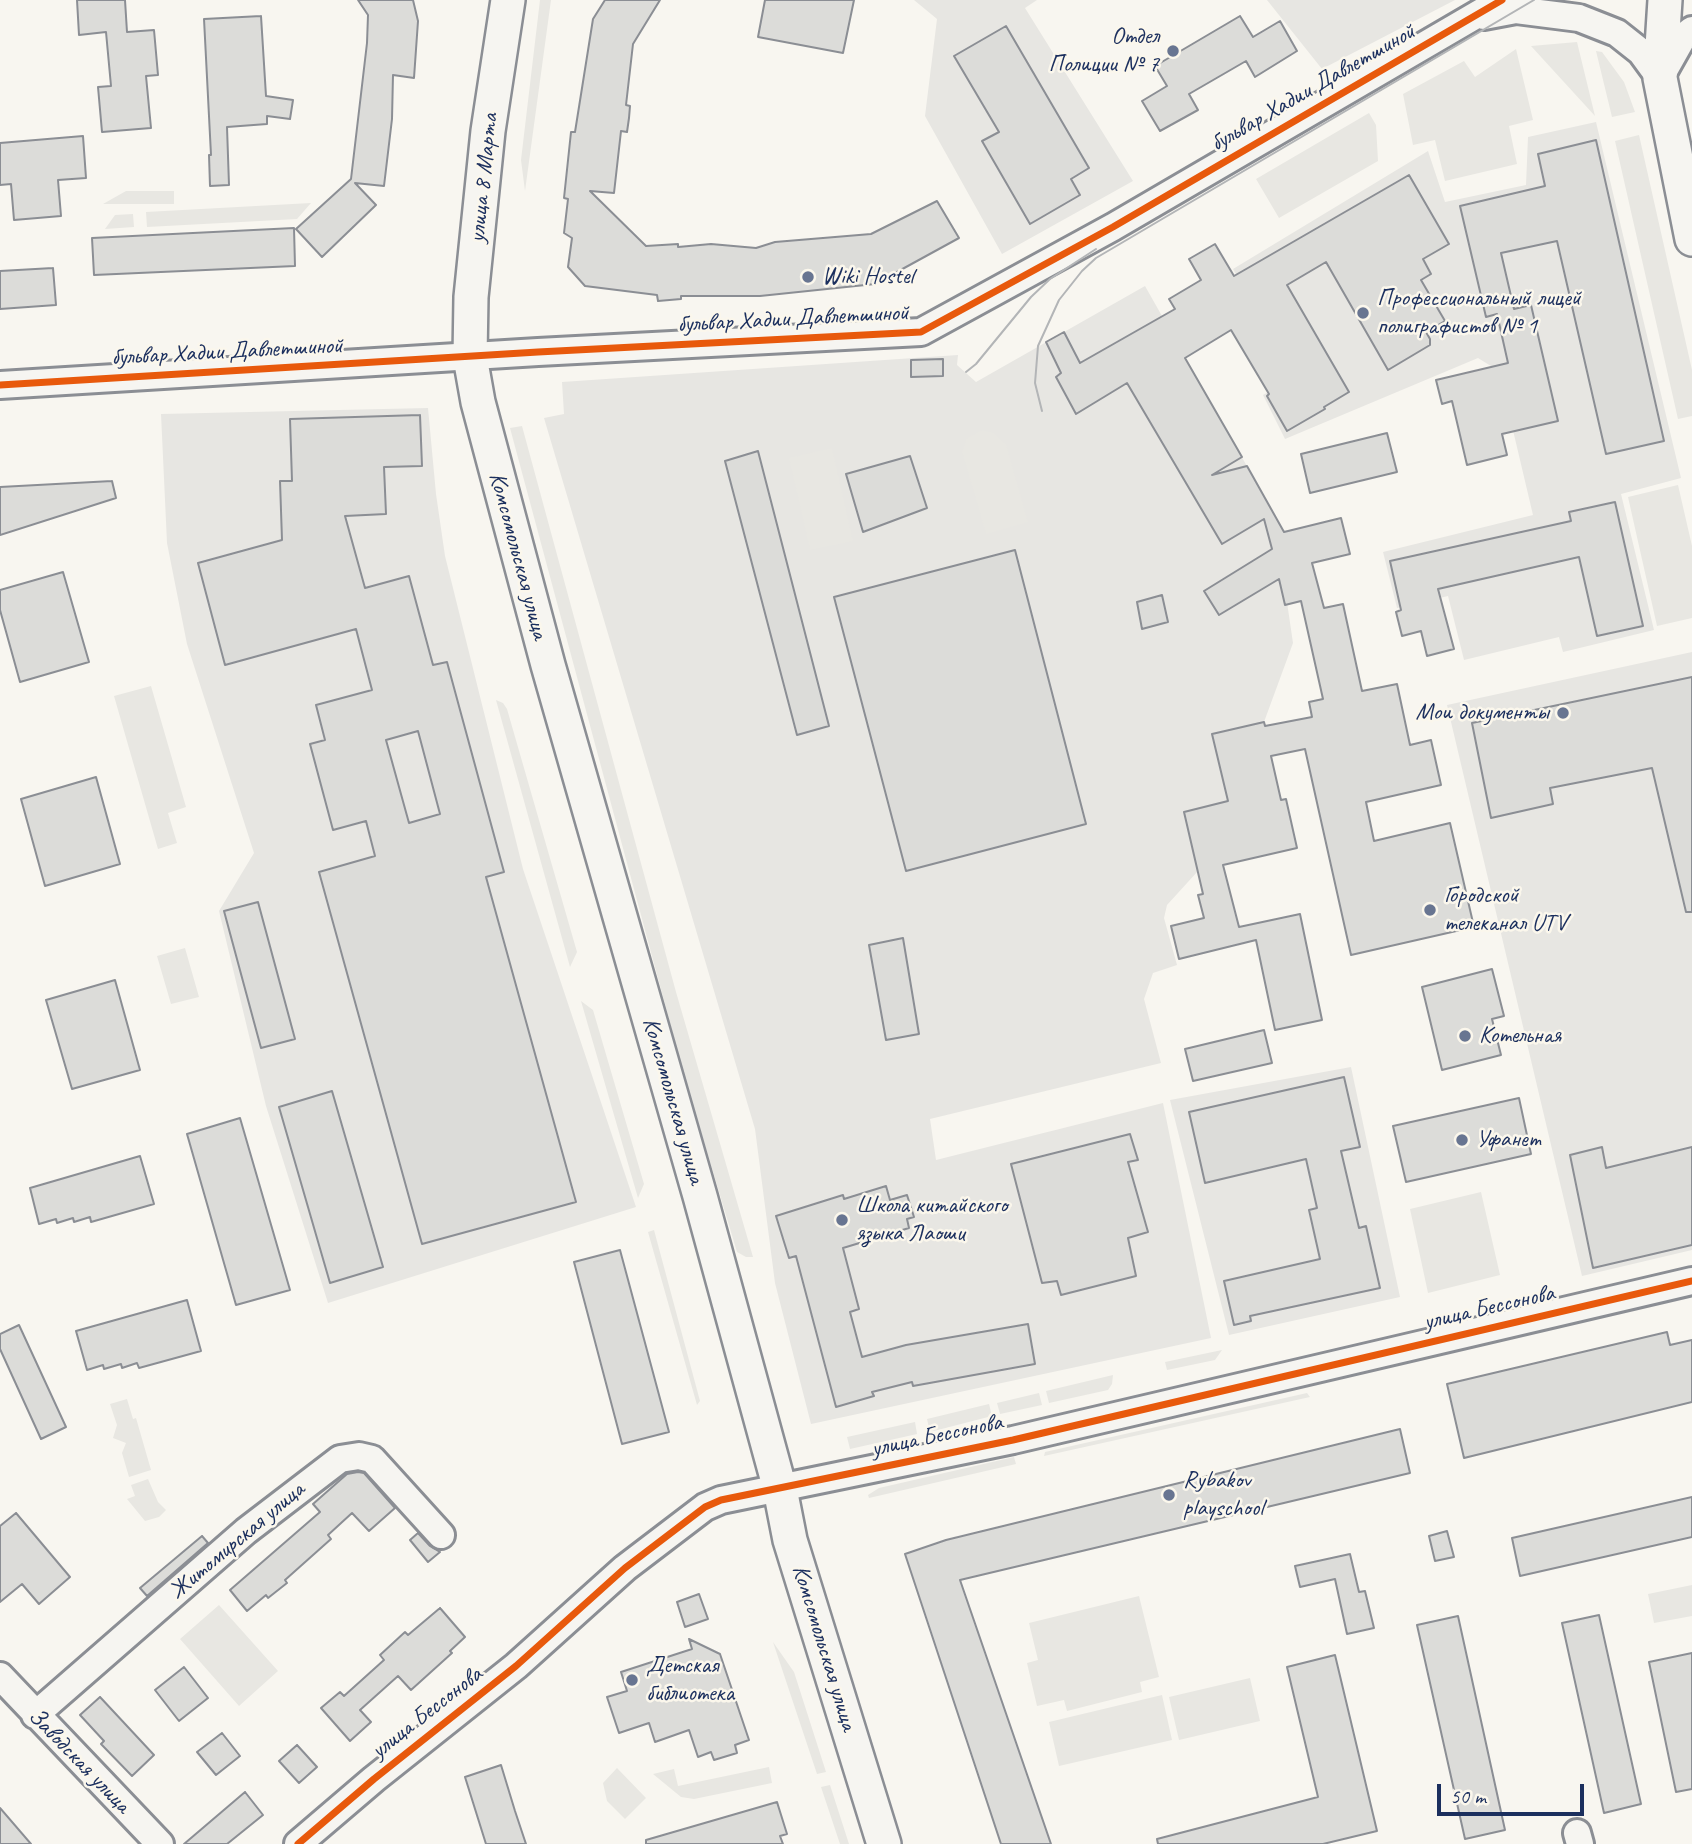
<!DOCTYPE html>
<meta charset="utf-8">
<style>
body{margin:0}
#map{position:relative;width:1692px;height:1844px;overflow:hidden;background:#f8f6f0;font-family:Caveat,sans-serif}
canvas{display:block}
.scale{position:absolute;left:1437px;top:1784px;width:147px;height:32px;box-sizing:border-box;border:4px solid #1b2f5e;border-top:0;padding-left:9px;font-size:21px;line-height:24px;white-space:nowrap;color:#1b2f5e;-webkit-text-stroke:5px #fbf7ec;paint-order:stroke}
</style>
<div id="map">
<canvas width="1692" height="1844"></canvas>
<div class="scale">50 m</div>
</div>
<script>
const ctx = document.querySelector('canvas').getContext('2d');
ctx.lineJoin = 'round';
function paint(path, color) {
  ctx.fillStyle = color;
  ctx.fill(path, 'evenodd');
}
function poly(rows) {
  const path = new Path2D();
  for (const r of rows) {
    path.moveTo(r[0], r[1]);
    for (let i = 2; i < r.length; i += 2) path.lineTo(r[i], r[i + 1]);
  }
  return path;
}
function strokePath(path, color, width, dash) {
  ctx.strokeStyle = color;
  ctx.lineWidth = width;
  ctx.lineCap = dash ? 'butt' : 'round';
  ctx.setLineDash(dash || []);
  ctx.stroke(path);
}
function label(font, color, halo, rows, align = 'center') {
  ctx.font = font + ' Caveat,sans-serif';
  ctx.lineWidth = 5;
  ctx.setLineDash([]);
  ctx.textBaseline = 'middle';
  ctx.strokeStyle = halo;
  ctx.fillStyle = color;
  for (const [text, x, y, turn = 0] of rows) {
    ctx.save();
    ctx.translate(x, y);
    ctx.rotate((+turn || 0) * Math.PI / 180);
    ctx.textAlign = isNaN(turn) ? turn : align;
    if (halo) ctx.strokeText(text, 0, 0);
    ctx.fillText(text, 0, 0);
    ctx.restore();
  }
}
const built = poly([
 [914,0,1037,0,1025,8,1133,181,1002,254,925,116,937,19],
 [1267,0,1455,0,1322,69],
 [1596,122,1681,478,1621,494,1654,630,1563,652,1559,637,1464,660,1448,596,1397,608,1383,552,1533,515,1499,371,1478,358,1285,439,1263,395,1294,378,1233,269,1428,151,1445,202,1526,185,1528,137],
 [1145,286,1274,514,1293,643,1264,722,1281,800,1286,799,1297,848,1198,871,1167,905,1164,918,1177,965,1153,973,1144,999,1161,1063,930,1119,936,1160,1163,1103,1211,1338,811,1424,775,1283,755,1129,544,418,564,414,562,382,958,355,957,365,976,382],
 [428,408,436,494,445,556,523,869,636,1207,328,1303,266,1106,219,911,254,853,187,644,167,543,161,414],
 [1692,652,1692,1250,1582,1276,1447,705],
 [1351,1067,1400,1297,1229,1335,1170,1100]
]);
const green = poly([
 [540,0,551,0,525,191,521,160],
 [1577,42,1595,116,1531,46],
 [1516,49,1533,120,1509,126,1517,164,1445,181,1435,140,1413,145,1403,94,1464,61,1475,77],
 [1596,51,1602,52,1624,82,1635,112,1612,117],
 [1369,113,1376,125,1378,161,1279,218,1256,179],
 [1639,135,1692,370,1692,416,1678,419,1615,141],
 [126,191,174,191,174,204,103,204],
 [311,203,297,219,147,227,146,212],
 [133,214,134,227,105,229,115,215],
 [522,426,676,992,753,1257,746,1257,737,1252,684,1075,510,428],
 [982,430,994,433,1006,444,1028,522,986,534,962,452,966,439],
 [832,448,853,541,810,550,789,458],
 [1678,485,1692,546,1692,618,1657,626,1628,497],
 [151,686,186,807,168,813,177,843,158,849,114,696],
 [496,700,503,703,507,709,577,952,570,967],
 [185,948,199,997,171,1004,157,956],
 [581,1001,593,1010,644,1184,638,1198],
 [1481,1192,1500,1275,1428,1293,1410,1209],
 [654,1230,700,1401,697,1405,648,1232],
 [1222,1350,1215,1360,1167,1370,1165,1362],
 [1113,1375,1112,1384,1108,1390,1049,1403,1046,1391],
 [1039,1393,1042,1405,1000,1414,997,1403],
 [1307,1393,1310,1397,1044,1456,1045,1452],
 [127,1399,133,1419,136,1418,151,1470,129,1477,122,1453,126,1443,113,1438,117,1425,110,1404],
 [989,1404,992,1416,930,1432,927,1419],
 [915,1422,917,1434,850,1449,847,1437],
 [1014,1457,1016,1464,869,1498,868,1495,879,1488],
 [148,1479,158,1502,166,1510,159,1517,145,1521,127,1499,135,1496,131,1485],
 [1692,1585,1692,1616,1654,1623,1648,1594],
 [1139,1596,1159,1677,1140,1682,1142,1692,1067,1711,1064,1700,1037,1706,1027,1663,1038,1660,1029,1623],
 [219,1605,278,1671,239,1706,180,1639],
 [773,1642,794,1672,826,1772,817,1774],
 [1250,1678,1260,1721,1179,1740,1169,1697],
 [1162,1695,1172,1740,1059,1766,1049,1722],
 [769,1767,772,1783,694,1799,681,1797,653,1774,674,1769,678,1786],
 [617,1768,646,1798,625,1819,607,1801,603,1783],
 [830,1785,849,1844,840,1844,821,1787]
]);
const building = poly([
 [77,0,125,0,127,32,154,30,158,75,146,76,151,128,102,132,98,87,111,86,106,32,79,35,77,0],
 [358,0,413,0,418,21,414,78,393,75,392,119,384,186,355,183,376,205,322,257,296,229,351,179,367,43,368,15,358,0],
 [605,0,660,0,633,44,626,105,630,106,629,118,627,132,621,131,614,193,590,191,646,246,678,244,678,247,711,244,756,248,775,242,871,234,937,201,959,238,875,284,760,296,681,296,681,299,658,301,657,295,585,286,568,267,572,238,564,233,568,199,564,198,571,132,575,132,593,19,605,0],
 [765,0,854,0,843,53,758,37,765,0],
 [261,16,266,96,293,100,290,119,267,116,267,124,227,127,229,185,210,186,209,155,211,155,204,19,261,16],
 [1240,16,1253,37,1280,21,1297,51,1255,77,1246,61,1189,94,1198,110,1160,131,1142,101,1167,86,1155,66,1240,16],
 [1006,26,1089,168,1071,179,1080,195,1030,224,982,141,999,132,954,56,1006,26],
 [83,136,86,178,58,180,61,216,14,220,11,184,0,185,0,143,83,136],
 [1596,140,1664,441,1606,454,1557,241,1501,253,1514,309,1531,305,1558,421,1502,434,1507,455,1467,465,1452,401,1442,404,1436,380,1508,363,1497,314,1486,317,1460,206,1545,186,1538,154,1596,140],
 [1409,175,1449,244,1423,259,1431,274,1421,280,1445,321,1426,332,1430,339,1430,345,1388,370,1326,262,1287,285,1349,392,1324,407,1325,409,1287,431,1267,396,1269,394,1231,330,1185,358,1242,457,1212,475,1247,466,1284,532,1341,518,1350,554,1312,563,1324,608,1343,604,1362,691,1397,684,1410,745,1431,740,1441,785,1366,802,1374,841,1450,823,1474,927,1351,955,1305,749,1271,756,1281,800,1286,799,1297,848,1223,865,1239,927,1300,914,1322,1020,1275,1030,1256,940,1179,959,1171,926,1204,918,1198,895,1203,894,1184,812,1228,801,1212,734,1264,722,1265,726,1312,717,1309,702,1323,699,1301,601,1285,605,1279,579,1219,615,1204,591,1272,549,1264,519,1222,544,1127,383,1076,414,1056,377,1061,373,1046,342,1064,332,1080,363,1175,309,1169,299,1201,280,1189,259,1215,244,1234,276,1409,175],
 [294,228,295,266,94,275,92,238,294,228],
 [53,268,56,305,0,309,0,271,53,268],
 [943,359,943,376,911,377,911,360,943,359],
 [420,415,422,466,384,467,386,514,345,516,365,588,409,576,433,665,447,662,504,872,486,877,576,1202,422,1244,319,872,375,856,366,821,333,830,310,744,325,740,316,705,372,690,356,629,225,665,198,563,282,540,280,481,292,481,290,419,420,415],
 [418,731,440,814,409,823,386,740,418,731],
 [1387,433,1397,472,1310,493,1301,454,1387,433],
 [758,451,829,726,797,735,725,461,758,451],
 [910,456,927,508,863,532,846,474,910,456],
 [112,481,116,498,0,535,0,487,112,481],
 [1615,502,1643,626,1597,636,1579,557,1438,589,1454,649,1427,656,1421,631,1402,636,1396,612,1401,610,1390,561,1571,521,1569,512,1615,502],
 [1015,550,1086,824,906,871,834,597,1015,550],
 [63,572,89,662,20,682,0,610,0,590,63,572],
 [1162,595,1168,622,1142,629,1137,602,1162,595],
 [1692,677,1692,912,1686,912,1652,768,1550,788,1553,804,1491,818,1472,723,1692,677],
 [96,777,120,864,45,886,21,799,96,777],
 [258,902,295,1039,261,1048,224,911,258,902],
 [903,938,919,1034,886,1040,869,945,903,938],
 [1492,969,1504,1016,1492,1019,1501,1055,1442,1070,1422,987,1492,969],
 [115,980,140,1070,72,1089,46,1000,115,980],
 [1264,1030,1272,1063,1193,1081,1185,1049,1264,1030],
 [1344,1077,1360,1147,1341,1151,1359,1228,1366,1226,1380,1288,1250,1316,1251,1321,1234,1325,1224,1281,1320,1259,1309,1210,1317,1208,1306,1159,1205,1183,1189,1112,1344,1077],
 [332,1091,383,1267,330,1283,279,1107,332,1091],
 [1519,1098,1531,1154,1406,1182,1393,1126,1519,1098],
 [240,1118,290,1290,236,1305,187,1134,240,1118],
 [1130,1134,1138,1160,1128,1162,1148,1232,1128,1238,1136,1276,1061,1295,1057,1281,1042,1283,1011,1164,1130,1134],
 [1602,1147,1606,1168,1692,1147,1692,1245,1593,1268,1570,1155,1602,1147],
 [140,1156,154,1204,91,1222,90,1217,74,1222,73,1218,57,1223,56,1219,39,1224,30,1188,140,1156],
 [886,1186,890,1200,907,1195,914,1217,907,1219,909,1228,843,1248,859,1309,850,1312,862,1357,906,1345,1028,1324,1035,1364,913,1386,912,1382,872,1392,874,1396,836,1407,796,1256,789,1258,776,1216,843,1195,844,1199,886,1186],
 [620,1250,669,1432,622,1444,574,1262,620,1250],
 [187,1300,201,1351,139,1368,137,1363,122,1368,121,1364,104,1369,103,1365,87,1370,76,1331,187,1300],
 [19,1325,66,1427,41,1439,0,1349,0,1334,19,1325],
 [1667,1332,1670,1345,1692,1340,1692,1402,1464,1458,1447,1384,1667,1332],
 [1400,1429,1410,1473,960,1580,1051,1844,1001,1844,905,1554,946,1540,1400,1429],
 [358,1472,364,1473,395,1508,369,1531,352,1513,328,1535,331,1539,285,1580,287,1583,268,1598,266,1595,247,1611,230,1590,320,1512,313,1504,347,1474,358,1472],
 [1692,1497,1692,1537,1520,1576,1512,1538,1692,1497],
 [16,1513,70,1577,39,1604,22,1584,0,1602,0,1526,16,1513],
 [1447,1531,1454,1557,1435,1561,1429,1536,1447,1531],
 [418,1533,430,1546,440,1552,428,1562,410,1540,418,1533],
 [202,1536,208,1543,147,1596,140,1588,202,1536],
 [1350,1554,1359,1592,1365,1591,1374,1628,1347,1634,1335,1579,1300,1587,1295,1566,1350,1554],
 [699,1594,708,1619,685,1627,677,1602,699,1594],
 [440,1608,465,1637,450,1651,452,1653,411,1690,398,1676,360,1710,371,1722,350,1741,321,1708,340,1692,344,1696,384,1660,380,1655,405,1632,408,1635,440,1608],
 [1599,1615,1641,1804,1604,1813,1562,1623,1599,1615],
 [1458,1616,1505,1830,1465,1839,1417,1625,1458,1616],
 [689,1639,720,1654,749,1740,735,1745,737,1753,714,1760,711,1752,698,1757,689,1730,655,1742,649,1723,619,1733,607,1697,627,1691,621,1672,692,1649,689,1639],
 [1692,1653,1692,1789,1676,1792,1649,1662,1692,1653],
 [1335,1655,1377,1831,1323,1844,1158,1844,1157,1839,1318,1797,1287,1667,1335,1655],
 [184,1667,208,1698,179,1721,155,1690,184,1667],
 [100,1697,154,1755,132,1776,101,1744,104,1741,80,1715,100,1697],
 [222,1733,240,1756,216,1775,197,1752,222,1733],
 [297,1745,317,1767,299,1783,279,1761,297,1745],
 [501,1765,515,1811,526,1844,486,1844,465,1777,501,1765],
 [245,1792,263,1815,227,1844,184,1844,245,1792],
 [777,1802,787,1834,780,1836,783,1844,646,1844,646,1840,777,1802],
 [0,1808,31,1844,0,1844,0,1808]
]);
const minor = poly([
 [1484,16,1516,10,1579,18,1617,33,1641,52,1660,78,1683,37,1692,30],
 [0,385,538,352,921,332,1113,227,1502,0],
 [0,1676,160,1844],
 [35,1715,246,1531,340,1459,359,1456,372,1459,441,1535],
 [1577,1833,1580,1844],
 [298,1844,374,1779,516,1666,625,1568,705,1507,721,1500,1013,1440,1692,1281]
]);
const major = poly([
 [508,0,488,131,471,297,470,357,478,402,548,665,700,1196,780,1489,790,1540,884,1844],
 [1665,0,1660,78,1692,239]
]);
const tram = poly([
 [966,372,976,364,1031,297,1050,279,1096,249],
 [1042,411,1035,383,1038,346,1059,300,1082,271,1096,258,1534,0]
]);
const cycleway = poly([
 [0,385,538,352,921,332,1113,227,1502,0],
 [298,1844,374,1779,516,1666,625,1568,705,1507,721,1500,1013,1440,1692,1281]
]);
const markers = [
 [1173,51,7,"#687591"],
 [808,277,7,"#687591"],
 [1363,313,7,"#687591"],
 [1563,713,7,"#687591"],
 [1430,910,7,"#687591"],
 [1465,1036,7,"#687591"],
 [1462,1140,7,"#687591"],
 [842,1220,7,"#687591"],
 [1169,1495,7,"#687591"],
 [632,1680,7,"#687591"]
];
const poiNames = [
 ["Отдел",1159,37,"right"],
 ["Полиции № 7",1159,65,"right"],
 ["Wiki Hostel",822,277],
 ["Профессиональный лицей",1377,299],
 ["полиграфистов № 1",1377,327],
 ["Мои документы",1549,713,"right"],
 ["Городской",1444,896],
 ["телеканал UTV",1444,924],
 ["Котельная",1479,1036],
 ["Уфанет",1476,1140],
 ["Школа китайского",856,1206],
 ["языка Лаоши",856,1234],
 ["Rybakov",1183,1481],
 ["playschool",1183,1509],
 ["Детская",646,1666],
 ["библиотека",646,1694]
];
const streetNames = [
 ["бульвар Хадии Давлетшиной",1313,88,-30],
 ["улица 8 Марта",484,178,-84],
 ["бульвар Хадии Давлетшиной",793,319,-3],
 ["бульвар Хадии Давлетшиной",227,352,-3],
 ["Комсомольская улица",518,556,75],
 ["Комсомольская улица",673,1101,74],
 ["улица Бессонова",1489,1308,-13],
 ["улица Бессонова",937,1436,-12],
 ["Житомирская улица",237,1541,-40],
 ["Комсомольская улица",824,1648,73],
 ["улица Бессонова",427,1713,-38],
 ["Заводская улица",79,1761,46]
];
paint(built, '#e7e6e2');
paint(green, '#e8e7e2');
paint(building, '#dcdcd9');
strokePath(building, '#8b8e94', 2);
strokePath(minor, '#8b8e94', 32);
strokePath(major, '#8b8e94', 38);
strokePath(minor, '#f6f5f1', 26);
strokePath(major, '#f6f5f1', 33);
strokePath(tram, '#b3b5b7', 2);
strokePath(cycleway, '#e8590c', 7);
for (const [x, y, r, color] of markers) {
  const dot = new Path2D();
  dot.arc(x, y, r, 0, 2 * Math.PI);
  ctx.fillStyle = color;
  ctx.fill(dot);
  strokePath(dot, '#fbf7ec', 2.5);
}
label('24px', '#1b2f5e', '#fbf7ec', poiNames, 'left');
label('24px', '#1b2f5e', '#fbf7ec', streetNames);
</script>
